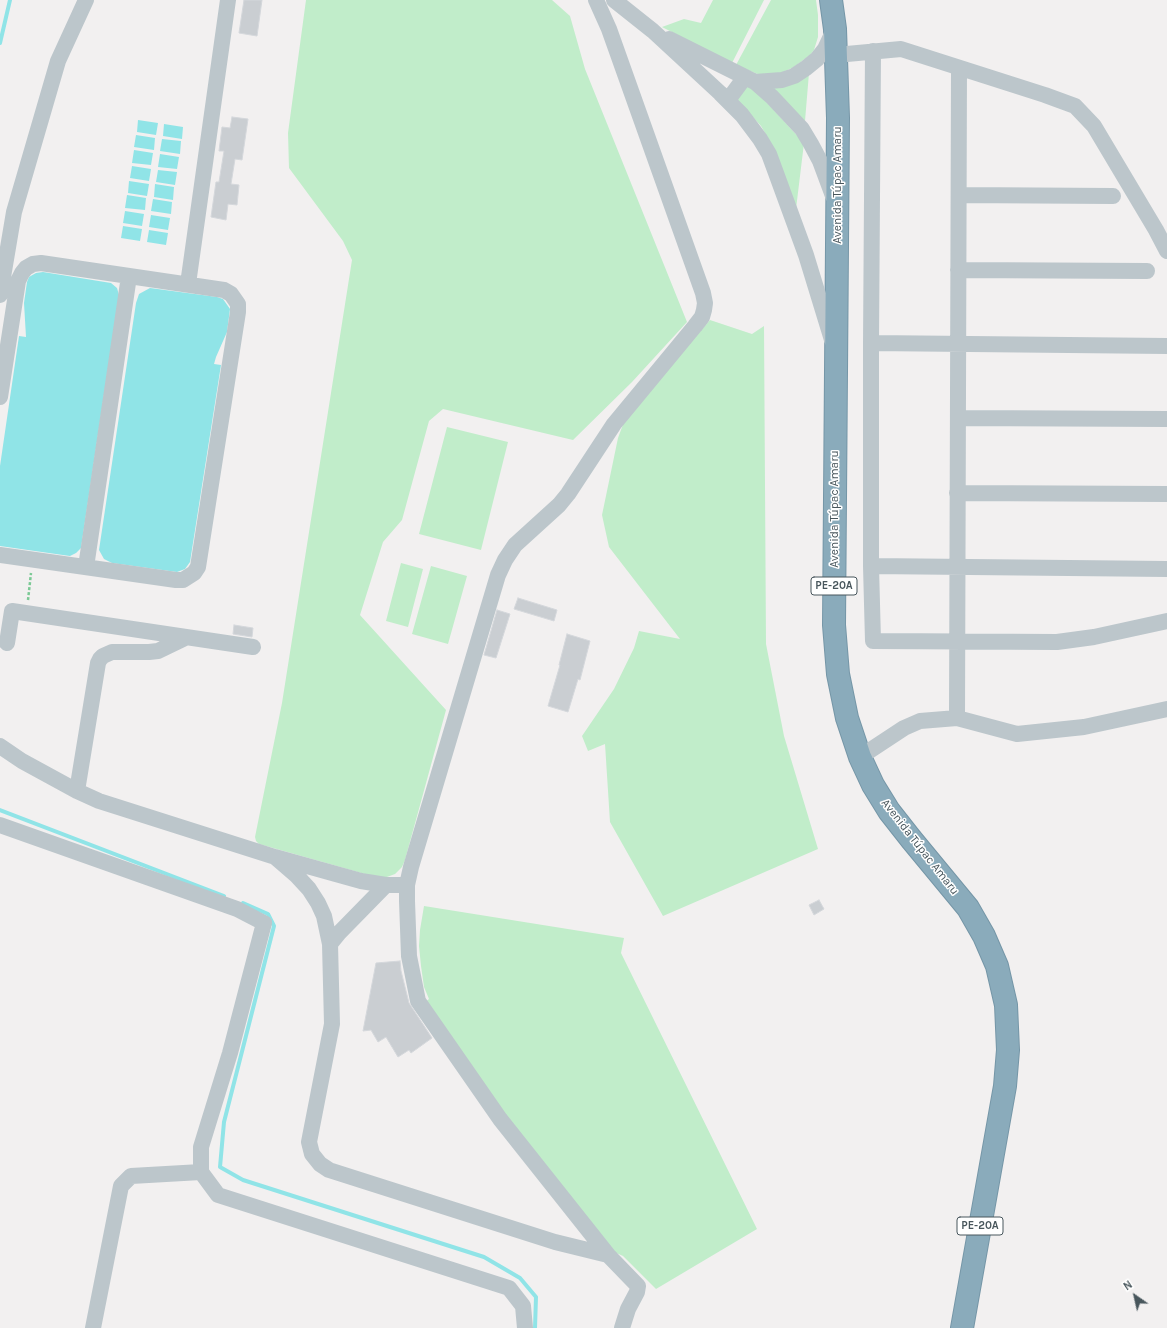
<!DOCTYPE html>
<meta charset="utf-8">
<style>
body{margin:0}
#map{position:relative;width:1167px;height:1328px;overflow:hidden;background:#f2f0f0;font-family:Karla,sans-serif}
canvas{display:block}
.north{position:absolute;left:1115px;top:1276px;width:40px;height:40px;-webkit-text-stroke:3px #fff;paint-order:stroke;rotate:326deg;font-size:11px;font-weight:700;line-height:16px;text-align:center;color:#48565c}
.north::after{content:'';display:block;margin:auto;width:14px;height:18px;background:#48565c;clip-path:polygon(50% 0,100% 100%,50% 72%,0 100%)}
</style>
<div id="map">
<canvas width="1167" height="1328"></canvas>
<div class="north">N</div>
</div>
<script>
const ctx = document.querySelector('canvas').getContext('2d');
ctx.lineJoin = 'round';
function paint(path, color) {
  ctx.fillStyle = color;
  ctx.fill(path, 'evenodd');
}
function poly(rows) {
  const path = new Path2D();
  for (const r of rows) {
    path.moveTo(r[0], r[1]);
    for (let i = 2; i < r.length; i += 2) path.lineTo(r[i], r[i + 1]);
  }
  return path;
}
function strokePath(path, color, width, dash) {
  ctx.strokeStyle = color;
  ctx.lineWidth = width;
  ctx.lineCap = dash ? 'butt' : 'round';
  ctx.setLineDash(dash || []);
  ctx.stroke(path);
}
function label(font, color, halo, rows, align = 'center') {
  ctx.font = font + ' Karla,sans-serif';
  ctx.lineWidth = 3;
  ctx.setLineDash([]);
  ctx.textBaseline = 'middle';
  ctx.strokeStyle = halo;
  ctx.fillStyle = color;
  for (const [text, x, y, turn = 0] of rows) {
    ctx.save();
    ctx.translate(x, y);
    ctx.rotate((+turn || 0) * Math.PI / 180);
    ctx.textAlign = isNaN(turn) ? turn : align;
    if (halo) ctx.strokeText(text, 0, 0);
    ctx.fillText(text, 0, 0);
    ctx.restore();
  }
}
const green = poly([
 [306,0,552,0,570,16,585,69,687,322,632,382,573,440,443,409,429,421,402,520,383,542,360,615,446,710,405,860,402,867,395,874,387,877,379,878,259,844,256,841,255,837,282,703,352,260,343,241,289,168,288,133],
 [713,0,764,0,732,63,662,27,684,19,701,23],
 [771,0,816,0,818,15,818,37,814,50,810,55,794,67,781,73,760,75,755,73,736,65],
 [809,73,805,121,771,87],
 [745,87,749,87,759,94,804,143,796,209,768,138,761,126,738,101,737,97],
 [710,320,752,334,764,326,766,644,784,736,818,849,663,916,610,822,605,744,588,751,582,736,614,689,634,648,639,631,680,639,609,547,602,515,618,438,625,419],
 [447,427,508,442,481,550,419,534],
 [401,563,423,569,408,627,386,621],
 [431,566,467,576,448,644,412,634],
 [424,906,624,938,621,953,757,1229,656,1289,623,1256,612,1251,521,1138,424,1003,429,999,424,987,421,966,419,946,420,930]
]);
const water = poly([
 [138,120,158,123,156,135,137,132],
 [164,124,183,127,182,139,163,136],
 [136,135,155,138,154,150,134,147],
 [162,139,181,141,180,154,160,151],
 [134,150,153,153,151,165,132,163],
 [160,154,179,157,177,169,158,167],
 [132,166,151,169,149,181,130,178],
 [158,170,177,172,175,185,156,182],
 [129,181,149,184,147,196,128,193],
 [155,184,174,187,173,200,154,197],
 [127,195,146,198,145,210,125,208],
 [153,199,172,202,171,214,151,211],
 [125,211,144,214,142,226,123,223],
 [151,215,170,218,168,230,149,227],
 [123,226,142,229,140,241,121,238],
 [149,230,168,233,166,245,147,242],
 [43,272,111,283,117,288,119,295,81,548,76,553,70,556,0,546,0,466,19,336,26,337,24,303,27,282,29,277,36,273],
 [150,288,217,297,223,299,230,309,227,332,216,357,214,364,221,365,190,562,185,569,177,572,112,563,104,559,99,550,136,303,139,294]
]);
const stream = poly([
 [0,43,10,0],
 [0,810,224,896],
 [243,903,268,914,274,926,224,1122,220,1167,243,1180,484,1257,520,1278,536,1297,535,1328]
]);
const building = poly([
 [244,0,262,0,257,36,239,33,244,0],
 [232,117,248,119,242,160,235,159,231,184,239,185,237,205,228,204,226,220,211,217,216,182,219,182,224,151,219,151,222,127,230,128,232,117],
 [518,598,557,610,554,621,514,609,518,598],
 [497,610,510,614,496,658,484,655,497,610],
 [234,625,253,628,252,637,233,634,234,625],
 [567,634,590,641,580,680,578,679,568,712,548,706,560,665,559,665,567,634],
 [819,900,824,909,814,915,809,905,819,900],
 [400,961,401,971,409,1003,432,1038,411,1053,409,1050,398,1057,386,1037,378,1042,371,1030,363,1031,376,963,400,961]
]);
const path = poly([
 [28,600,31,573]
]);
const minor = poly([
 [596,0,609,29,703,293,705,303,704,310,702,317,695,326,614,424,568,494,559,505,515,545,505,560,498,575,411,867,407,885,407,901,409,956,418,1001,500,1119,608,1255,638,1286,637,1292,628,1309,622,1328],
 [614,0,653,31,720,93,742,115,760,139,769,154,776,173,806,255,832,340],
 [669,39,755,82,772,97,802,129,811,144,820,161,833,196],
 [873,51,871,343,871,566,873,641,1057,642,1094,637,1167,621],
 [836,55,901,49,1045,95,1075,106,1094,126,1156,230,1167,251],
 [755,82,782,80,794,76,806,68,817,59,825,49,834,30],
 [728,100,745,77],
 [959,195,1113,196],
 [958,270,1147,271],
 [188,284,228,0],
 [0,295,14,212,58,61,86,0],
 [871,343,1167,346],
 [0,397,18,281,22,273,26,268,33,264,41,263,224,290,231,294,238,304,238,312,198,567,194,573,183,580,176,580,0,555],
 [958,418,1167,419],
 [957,493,1167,494],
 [871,566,1167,569],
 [86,567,129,276],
 [7,643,12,611,253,647],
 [957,718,959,68],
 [0,746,22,761,77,791,99,801,275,857,361,881,386,885,407,885],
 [860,757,904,728,920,721,957,718,1017,734,1084,727,1167,709],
 [77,791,98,663,100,659,103,656,112,652,149,652,158,651,187,637],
 [0,825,237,909,264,923,230,1053,201,1147,201,1172,218,1195,509,1288,523,1306,525,1328],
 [275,857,297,876,309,889,318,903,324,916,330,944,332,1024,309,1142,312,1154,320,1164,329,1170,555,1242,608,1255],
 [330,944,339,933,386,885],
 [93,1328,121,1186,131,1176,201,1172]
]);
const highway = poly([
 [831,0,835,29,838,118,834,625,838,674,847,718,860,757,873,785,889,811,911,839,968,908,984,936,997,966,1006,1005,1008,1050,1005,1086,962,1328]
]);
const shields = [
 [834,586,46],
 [980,1226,46]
];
const shieldNames = [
 ["PE-20A",834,586],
 ["PE-20A",980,1226]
];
const streetNames = [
 ["Avenida Túpac Amaru",838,185,-90],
 ["Avenida Túpac Amaru",835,509,-90],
 ["Avenida Túpac Amaru",920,847,52]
];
paint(green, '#c1edca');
paint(water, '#90e4e7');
strokePath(stream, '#90e4e7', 4);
paint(building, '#caced2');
strokePath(building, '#d4d7db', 1);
strokePath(highway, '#7596a7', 24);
strokePath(path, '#7bc995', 2.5, [3, 2]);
strokePath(minor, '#bcc6cb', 16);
strokePath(highway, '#8aabbb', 22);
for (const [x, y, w] of shields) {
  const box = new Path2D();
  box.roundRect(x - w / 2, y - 9, w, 18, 3);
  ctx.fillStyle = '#fff';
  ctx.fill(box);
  strokePath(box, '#48565c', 1);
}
label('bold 11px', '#48565c', null, shieldNames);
label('12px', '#48565c', '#fff', streetNames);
</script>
